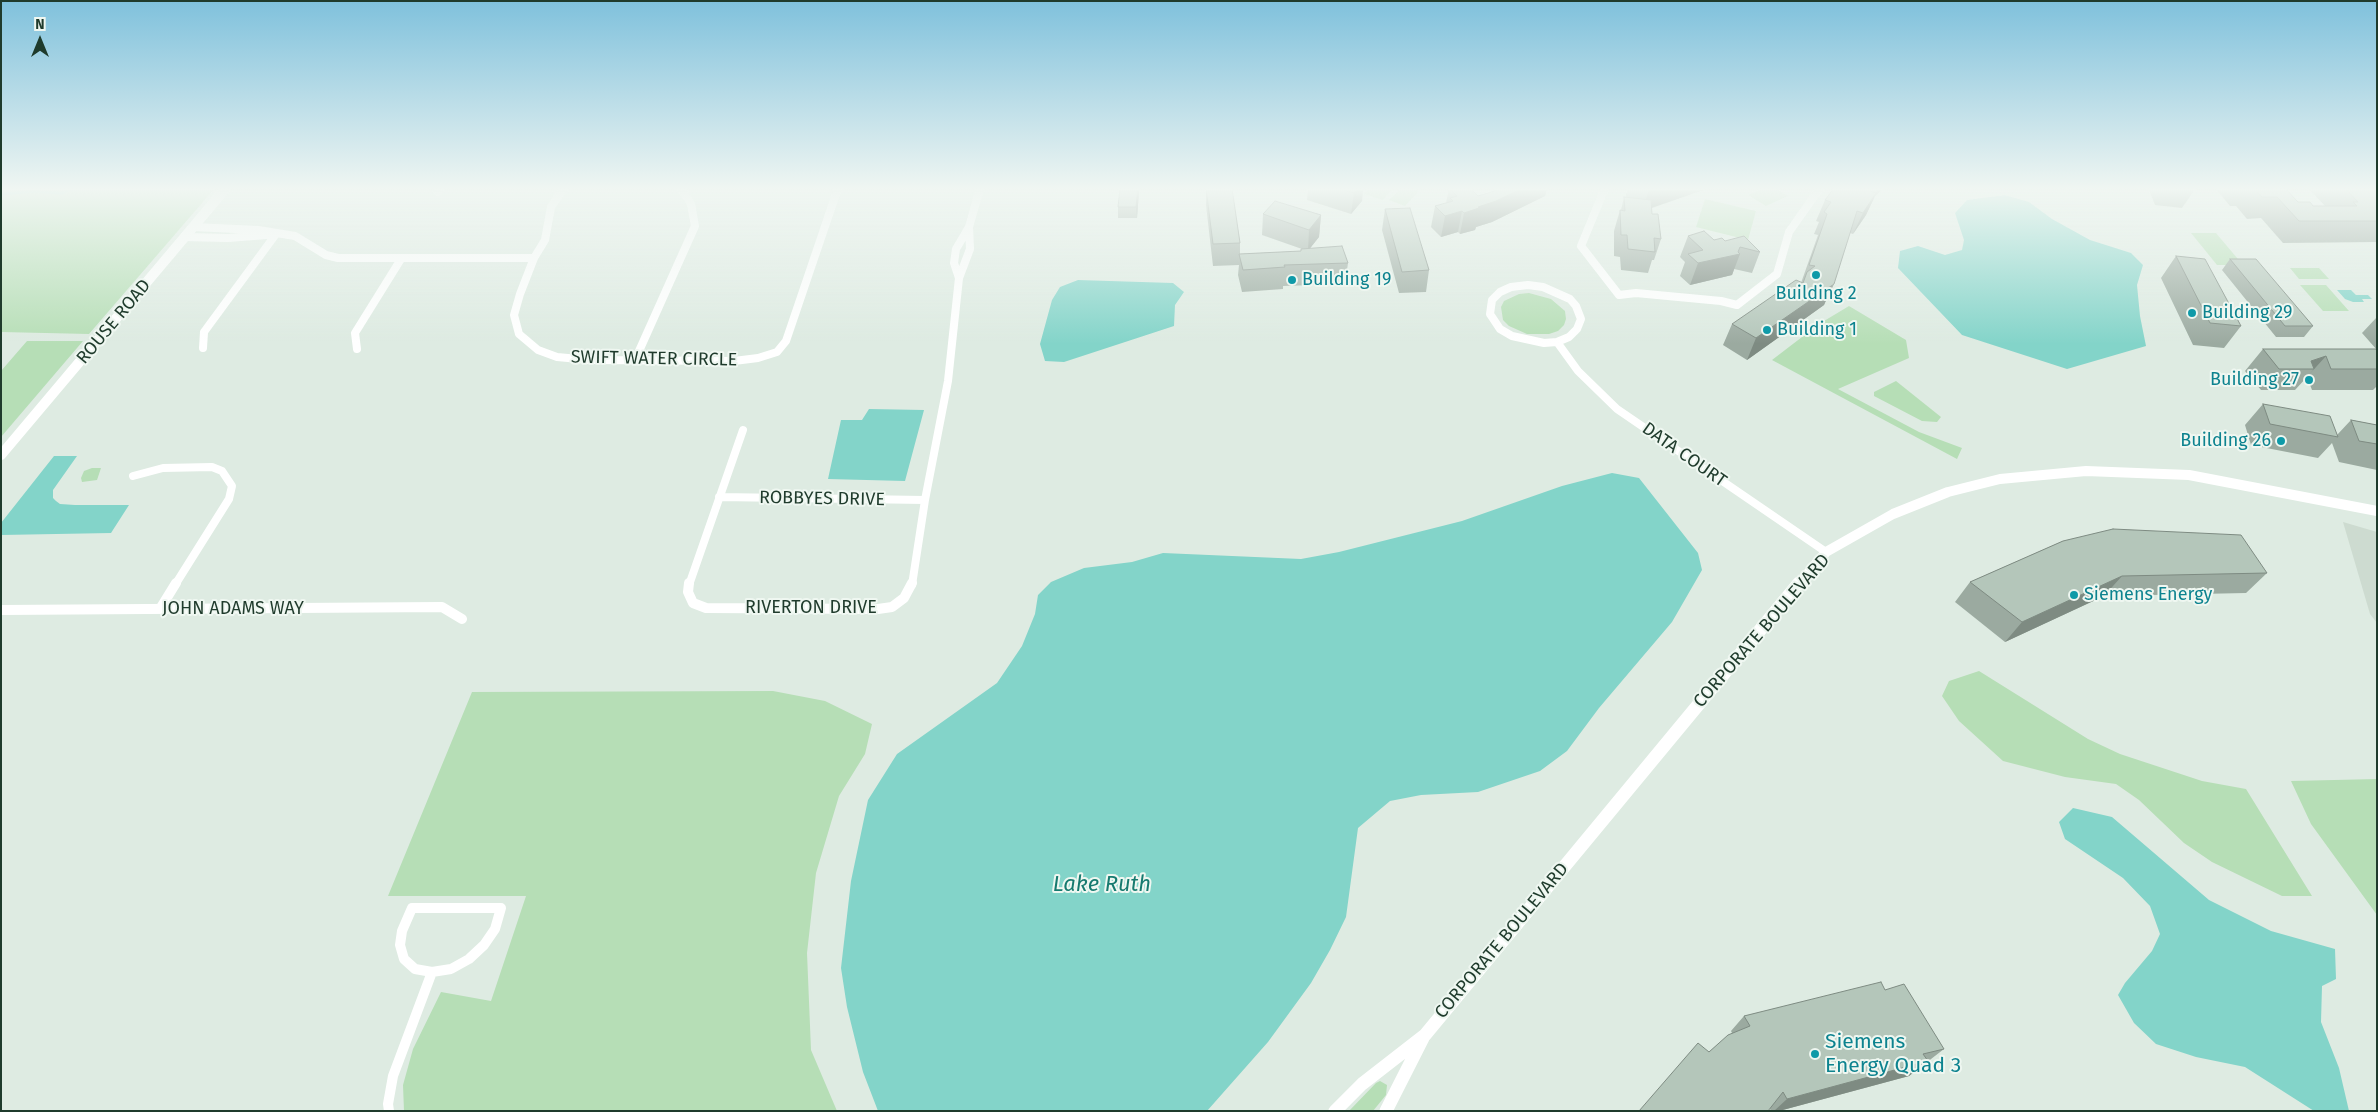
<!DOCTYPE html>
<style>
body{margin:0}
#map{position:relative;width:2378px;height:1112px;overflow:hidden;background:#deebe2;font-family:"Fira Sans",sans-serif}
canvas{display:block}
.frame{position:absolute;inset:0;border:2px solid #1f3b2c;pointer-events:none}
.north{position:absolute;left:15px;top:15px;width:50px;height:50px;-webkit-text-stroke:4px #eff7f1;paint-order:stroke;rotate:0deg;font-size:14px;font-weight:700;line-height:20px;text-align:center;color:#1f3b2c}
.north::after{content:'';display:block;margin:auto;width:18px;height:22px;background:#1f3b2c;clip-path:polygon(50% 0,100% 100%,50% 72%,0 100%)}
</style>
<div id="map">
<canvas width="2378" height="1112"></canvas>
<div class="frame"></div>
<div class="north">N</div>
</div>
<script>
const ctx = document.querySelector('canvas').getContext('2d');
ctx.lineJoin = 'round';
function paint(path, color) {
  ctx.fillStyle = color;
  ctx.fill(path, 'evenodd');
}
function poly(rows) {
  const path = new Path2D();
  for (const r of rows) {
    path.moveTo(r[0], r[1]);
    for (let i = 2; i < r.length; i += 2) path.lineTo(r[i], r[i + 1]);
  }
  return path;
}
function strokePath(path, color, width, dash) {
  ctx.strokeStyle = color;
  ctx.lineWidth = width;
  ctx.lineCap = dash ? 'butt' : 'round';
  ctx.setLineDash(dash || []);
  ctx.stroke(path);
}
function label(font, color, halo, rows, align = 'center') {
  ctx.font = font + ' "Fira Sans",sans-serif';
  ctx.lineWidth = 4;
  ctx.setLineDash([]);
  ctx.textBaseline = 'middle';
  ctx.strokeStyle = halo;
  ctx.fillStyle = color;
  for (const [text, x, y, turn = 0] of rows) {
    ctx.save();
    ctx.translate(x, y);
    ctx.rotate((+turn || 0) * Math.PI / 180);
    ctx.textAlign = isNaN(turn) ? turn : align;
    if (halo) ctx.strokeText(text, 0, 0);
    ctx.fillText(text, 0, 0);
    ctx.restore();
  }
}
const built = poly([
 [2343,522,2377,532,2377,623,2370,614]
]);
const green = poly([
 [1,188,215,188,89,334,1,332],
 [1369,188,1393,188,1383,200,1364,194],
 [1401,188,1410,188,1419,191,1405,206,1389,200],
 [1764,188,1775,188,1788,196,1766,206,1748,195],
 [1705,199,1756,211,1748,240,1696,227],
 [2191,233,2216,233,2243,265,2217,265],
 [2290,268,2319,268,2329,279,2299,279],
 [2300,285,2326,285,2349,311,2323,311],
 [1529,293,1551,299,1565,311,1566,319,1564,325,1558,331,1549,334,1527,334,1509,326,1503,320,1501,307,1504,301,1519,294],
 [1849,306,1906,340,1909,358,1838,389,1919,432,1962,448,1957,459,1772,360,1819,324],
 [27,341,83,341,1,437,1,371],
 [1896,381,1941,417,1937,422,1922,421,1874,396,1874,392],
 [92,468,101,468,97,480,82,482,81,478,84,471],
 [1979,671,2088,739,2120,754,2202,781,2246,789,2312,896,2282,896,2212,862,2184,843,2139,800,2116,784,2065,777,2003,761,1959,721,1942,696,1949,681],
 [773,691,825,701,872,724,865,754,839,796,816,873,807,953,811,1050,837,1111,404,1111,403,1085,413,1049,441,992,491,1001,526,896,388,896,472,692],
 [2377,779,2377,915,2311,824,2291,781],
 [1380,1081,1387,1085,1386,1095,1373,1111,1349,1111,1376,1083]
]);
const water = poly([
 [2005,195,2029,202,2052,219,2090,240,2131,253,2143,265,2137,285,2140,316,2146,346,2067,369,1962,335,1898,268,1900,251,1918,246,1945,255,1962,250,1964,240,1955,213,1967,200],
 [1078,280,1173,283,1184,292,1175,305,1174,326,1064,362,1045,361,1040,344,1052,300,1060,287],
 [2337,290,2351,290,2356,295,2368,295,2372,299,2362,299,2364,302,2353,302,2345,299],
 [869,409,924,410,905,481,828,479,841,420,862,420],
 [54,456,77,456,53,490,53,498,56,501,60,504,75,505,129,505,111,533,1,535,1,523],
 [1612,473,1639,478,1698,553,1702,570,1672,622,1599,708,1567,751,1540,771,1478,792,1421,795,1390,801,1358,828,1346,917,1330,950,1311,983,1268,1042,1207,1111,878,1111,863,1072,847,1007,841,968,851,881,868,800,897,754,997,683,1022,646,1035,614,1038,595,1051,582,1084,568,1132,562,1163,553,1301,559,1339,552,1462,521,1562,486],
 [2073,808,2112,817,2209,900,2271,931,2335,949,2336,979,2322,986,2321,1022,2339,1068,2349,1111,2314,1111,2245,1067,2196,1057,2156,1044,2134,1023,2118,995,2125,983,2152,951,2160,934,2150,906,2123,878,2065,839,2059,822]
]);
const stream = poly([
 [1,194,33,191,61,193,75,188]
]);
const minorFar1 = poly([
 [564,188,551,207,545,240,534,258,520,294,514,315,519,334,538,350,557,357,590,360,734,361,758,358,777,352,786,341,838,188],
 [1605,188,1581,246,1619,295,1636,293,1721,301,1737,305,1777,274,1789,232,1820,188],
 [438,192,440,188],
 [194,227,258,230,295,236,326,255,338,258,534,258],
 [185,237,228,238,266,235],
 [959,278,954,263,956,249,969,227],
 [1528,285,1543,287,1570,299,1576,306,1581,319,1577,329,1569,337,1557,342,1544,343,1512,336,1500,329,1490,314,1492,300,1500,292,1511,287,1528,285],
 [1557,342,1578,371,1617,409,1826,552],
 [203,348,204,332,276,234],
 [357,349,355,333,401,259],
 [635,360,695,226,691,204,681,188],
 [133,476,163,468,212,467,222,471,232,486,229,499,175,585],
 [719,497,925,500],
 [689,585,743,430],
 [912,585,925,500,948,381,959,278,970,249,969,227,980,188]
]);
const minor = poly([
 [689,583,688,592,693,603,706,608,878,609,892,607,904,598,912,583],
 [160,609,176,583],
 [1,610,442,607,462,619],
 [412,908,501,908,495,929,484,945,469,959,451,969,432,972,415,969,404,959,400,945,402,931,412,908],
 [389,1111,388,1104,393,1076,432,972]
]);
const tertiaryFar1 = poly([
 [1,455,226,188],
 [1798,585,1826,552,1893,514,1948,492,2000,479,2086,471,2189,475,2377,511]
]);
const tertiary = poly([
 [1335,1111,1362,1084,1425,1035,1799,583],
 [1386,1111,1423,1038]
]);
const wall = poly([
 [1206,188,1232,188,1240,243,1240,254,1301,251,1301,249,1302,249,1262,235,1263,214,1321,215,1319,237,1309,249,1348,263,1345,284,1283,286,1283,289,1242,292,1238,275,1239,265,1213,266,1206,205],
 [1308,188,1363,188,1362,201,1351,214,1307,200],
 [1449,188,1478,196,1494,191,1495,188,1547,188,1545,196,1492,222,1476,227,1475,230,1460,234,1458,232,1441,237,1431,227,1435,206,1446,203],
 [1628,188,1709,188,1652,208,1652,214,1661,239,1654,260,1652,260,1648,273,1621,270,1620,257,1614,256,1614,231,1620,210,1621,210,1624,197,1625,198],
 [1834,188,1884,188,1875,196,1866,215,1853,234,1850,233,1824,305,1747,360,1723,345,1732,324,1801,283,1818,235,1814,234,1819,222,1816,221,1825,200],
 [2148,188,2196,188,2182,208,2155,205],
 [2215,188,2285,188,2298,202,2313,206,2325,206,2308,188,2376,188,2377,189,2377,242,2283,243,2261,218,2247,219,2236,206,2230,206],
 [1139,192,1137,218,1118,218,1118,207],
 [1385,209,1429,270,1426,292,1399,293,1382,230],
 [1688,236,1714,240,1725,241,1760,252,1752,273,1734,269,1732,275,1690,285,1680,276,1685,262,1680,257],
 [2176,256,2241,326,2224,348,2193,345,2161,278],
 [2230,259,2313,326,2304,337,2276,337,2222,270],
 [2377,317,2377,350,2362,333],
 [2263,349,2377,351,2377,386,2373,390,2312,390,2307,377,2295,390,2261,390,2245,371],
 [2263,404,2337,435,2351,420,2377,425,2377,470,2339,462,2332,443,2318,458,2251,445,2245,425],
 [2063,541,2267,573,2246,593,2104,596,2005,642,1955,602,1970,582],
 [1885,990,1944,1049,1909,1076,1779,1111,1771,1111,1770,1109,1709,1052,1732,1033,1731,1031,1744,1016]
]);
const shadedWall = poly([
 [1138,188,1139,188,1139,192,1137,218,1136,207],
 [1358,188,1363,188,1362,201,1351,214,1354,193],
 [1523,188,1547,188,1545,196,1492,222,1476,227,1475,230,1460,234,1464,213,1478,207],
 [1655,188,1709,188,1642,211,1649,190],
 [1873,188,1875,188,1871,196,1860,213],
 [1878,188,1884,188,1875,196,1866,215,1853,234,1863,213,1875,195],
 [1462,211,1458,232,1441,237,1445,216],
 [1321,215,1319,237,1308,251,1309,230],
 [1740,254,1732,275,1690,285,1698,263],
 [1834,284,1824,305,1747,360,1756,338],
 [2326,356,2307,377,2314,369,2311,361],
 [2122,576,2104,596,2005,642,2022,622],
 [1928,1061,1909,1076,1779,1111,1774,1111,1787,1099]
]);
const building = poly([
 [1120,188,1138,188,1136,207,1118,207,1120,188],
 [1206,188,1232,188,1240,243,1213,244,1206,188],
 [1337,188,1358,188,1354,193,1337,188],
 [1449,188,1470,188,1478,196,1505,188,1523,188,1496,201,1478,207,1479,208,1464,213,1462,211,1445,216,1435,206,1453,201,1450,198,1457,196,1449,188],
 [1646,188,1655,188,1649,190,1646,188],
 [1834,188,1873,188,1870,191,1876,193,1863,213,1857,211,1834,284,1756,338,1732,324,1796,280,1803,283,1807,272,1815,266,1809,265,1827,214,1824,212,1831,202,1825,200,1834,188],
 [2254,188,2285,188,2298,202,2310,202,2313,206,2357,206,2353,202,2358,202,2345,188,2376,188,2377,189,2377,221,2299,221,2277,197,2262,197,2254,188],
 [1624,197,1651,200,1652,214,1658,214,1661,239,1654,238,1655,252,1628,249,1627,235,1621,235,1620,210,1625,211,1624,197],
 [1275,201,1321,215,1309,230,1263,214,1275,201],
 [1410,208,1429,270,1402,272,1385,209,1410,208],
 [1704,231,1714,240,1722,238,1725,241,1744,236,1760,252,1740,247,1738,252,1740,254,1698,263,1688,254,1703,250,1688,236,1704,231],
 [1342,246,1348,263,1284,265,1285,267,1243,270,1239,254,1301,251,1301,249,1342,246],
 [2176,256,2205,259,2241,326,2210,323,2176,256],
 [2230,259,2256,259,2313,326,2285,326,2230,259],
 [2263,349,2376,349,2377,351,2377,369,2331,369,2326,356,2311,361,2314,369,2279,369,2263,349],
 [2263,404,2330,416,2338,437,2270,424,2263,404],
 [2351,420,2377,425,2377,444,2359,441,2351,420],
 [2113,529,2241,535,2267,573,2122,576,2022,622,1970,582,2063,541,2113,529],
 [1881,982,1885,990,1904,984,1944,1049,1923,1054,1928,1061,1787,1099,1783,1092,1768,1111,1639,1111,1698,1043,1709,1052,1728,1035,1750,1026,1744,1016,1881,982]
]);
const markers = [
 [1816,275,5,"#0f9aa8"],
 [1292,280,5,"#0f9aa8"],
 [2192,313,5,"#0f9aa8"],
 [1767,330,5,"#0f9aa8"],
 [2309,380,5,"#0f9aa8"],
 [2281,441,5,"#0f9aa8"],
 [2074,595,5,"#0f9aa8"],
 [1815,1054,5,"#0f9aa8"]
];
const cultureNames = [
 ["Building 19",1302,280],
 ["Building 2",1816,294,"center"],
 ["Building 29",2202,313],
 ["Building 1",1777,330],
 ["Building 27",2299,380,"right"],
 ["Building 26",2271,441,"right"],
 ["Siemens Energy",2084,595]
];
const streetNames = [
 ["ROUSE ROAD",114,322,-50],
 ["SWIFT WATER CIRCLE",654,359,1],
 ["DATA COURT",1684,455,35],
 ["ROBBYES DRIVE",822,499,1],
 ["RIVERTON DRIVE",811,608],
 ["JOHN ADAMS WAY",233,609],
 ["CORPORATE BOULEVARD",1762,631,-49],
 ["CORPORATE BOULEVARD",1502,941,-50]
];
const nearCulturenames = [
 ["Siemens",1825,1042],
 ["Energy Quad 3",1825,1066]
];
const nearWaternames = [
 ["Lake Ruth",1102,885]
];
paint(built, '#cddbd0');
paint(green, '#b6deb6');
paint(water, '#83d4c9');
strokePath(stream, '#83d4c9', 3);
strokePath(minorFar1, '#fff', 8);
strokePath(minor, '#fff', 10);
strokePath(tertiaryFar1, '#fff', 10);
strokePath(tertiary, '#fff', 13);
paint(wall, '#9baaa0');
paint(shadedWall, '#7e8b82');
paint(building, '#b4c6ba');
strokePath(building, '#7e8b82', 1);
const sky = ctx.createLinearGradient(0, 0, 0, 344);
sky.addColorStop(0, '#7fc1dc');
sky.addColorStop(0.55, '#f0f6f2');
sky.addColorStop(1, '#f0f6f200');
ctx.fillStyle = sky;
ctx.fillRect(0, 0, 2378, 344);
for (const [x, y, r, color] of markers) {
  const dot = new Path2D();
  dot.arc(x, y, r, 0, 2 * Math.PI);
  ctx.fillStyle = color;
  ctx.fill(dot);
  strokePath(dot, '#eff7f1', 2);
}
label('18px', '#0d838f', '#eff7f1', cultureNames, 'left');
label('18px', '#1f3b2c', '#eff7f1', streetNames);
label('21px', '#0d838f', '#eff7f1', nearCulturenames, 'left');
label('italic 22px', '#167a6f', '#eff7f1', nearWaternames);
</script>
